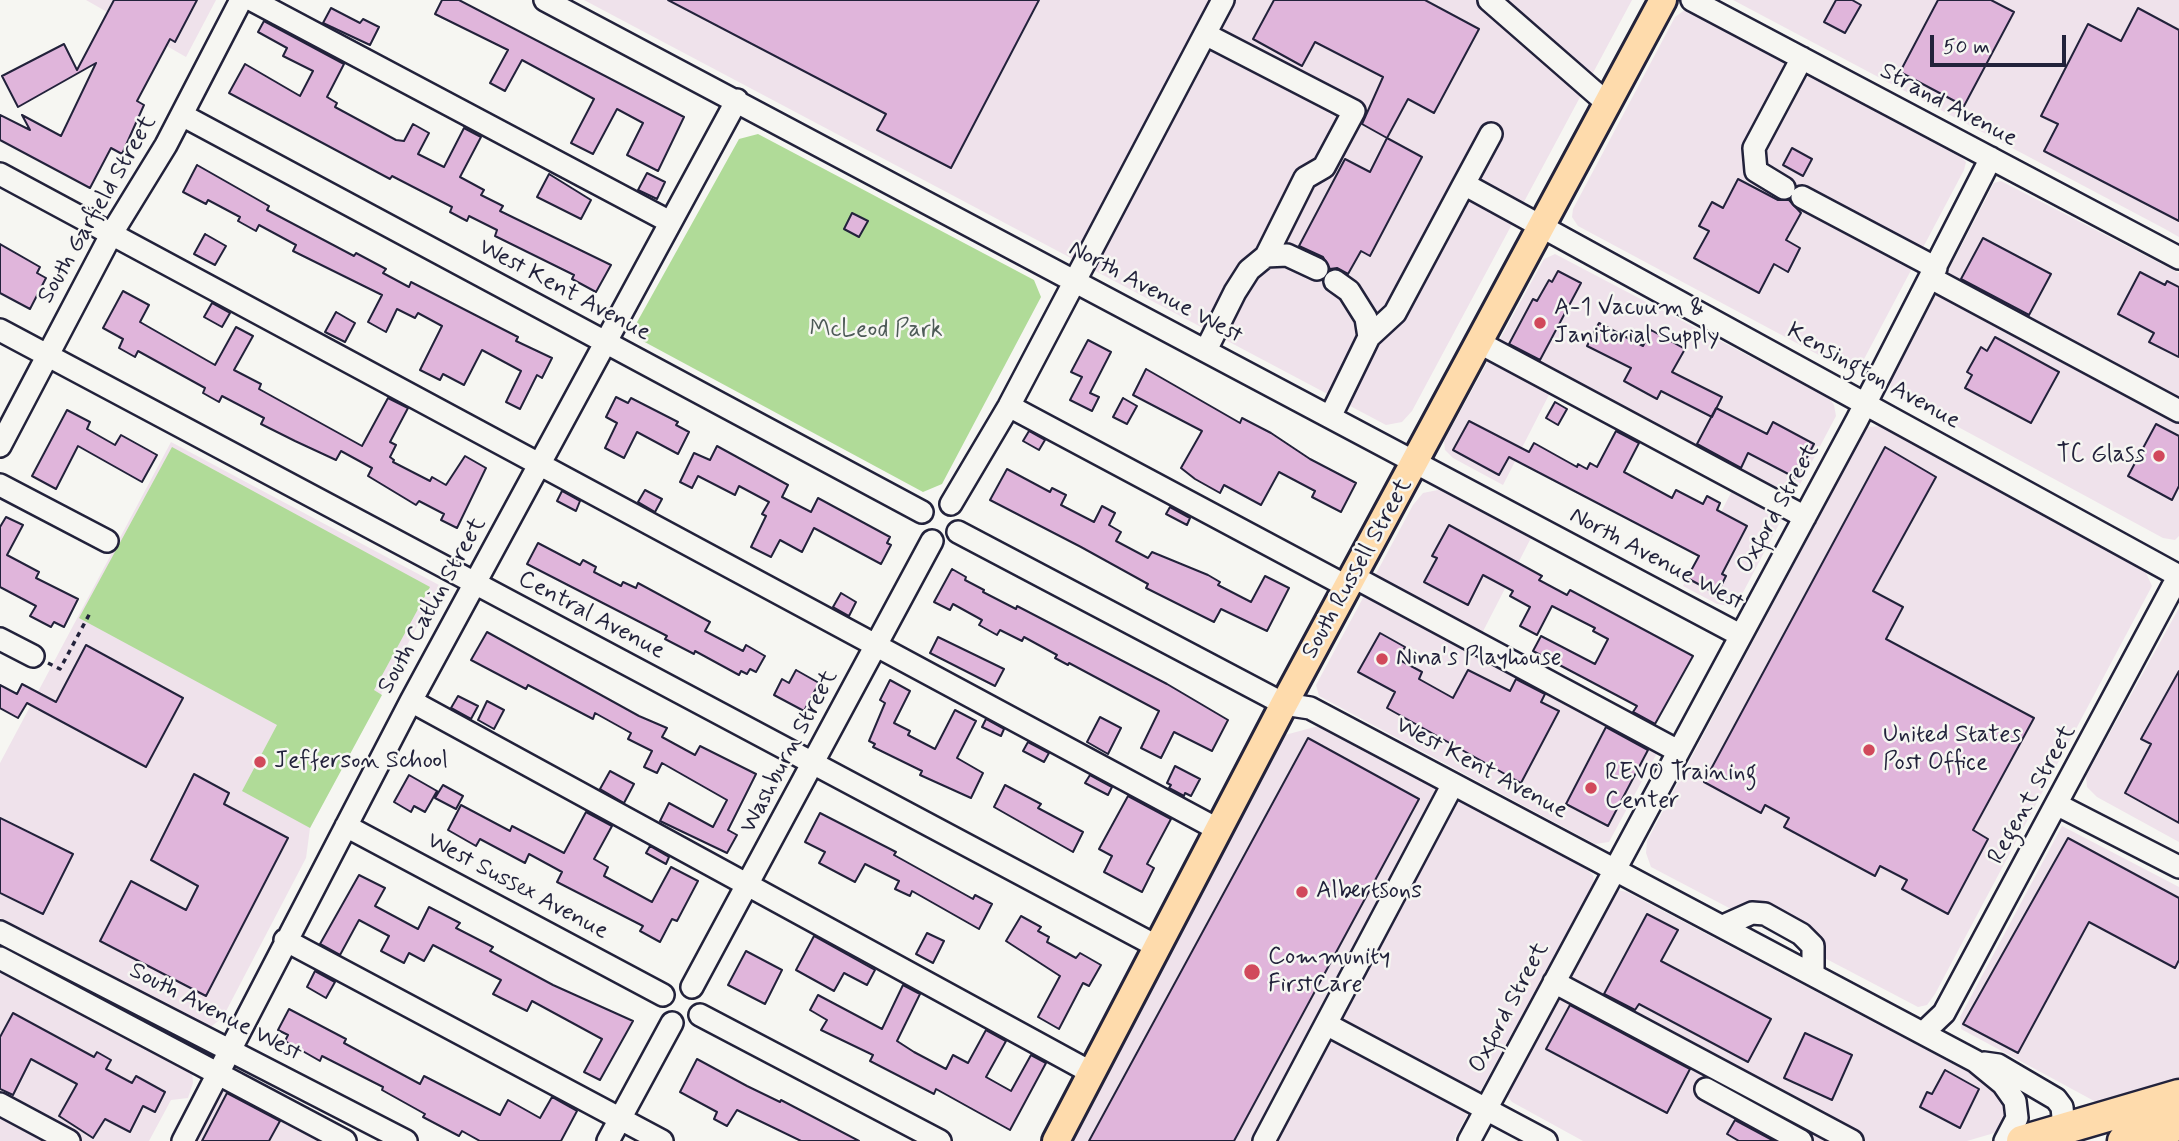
<!DOCTYPE html>
<style>
body{margin:0}
#map{position:relative;width:2179px;height:1141px;overflow:hidden;background:#f6f6f2;font-family:Mynerve,sans-serif}
canvas{display:block}
.scale{position:absolute;left:1930px;top:35px;width:136px;height:32px;box-sizing:border-box;border:4px solid #22223b;border-top:0;padding-left:9px;font-size:21px;line-height:24px;white-space:nowrap;color:#22223b;-webkit-text-stroke:5px #f6f6f2;paint-order:stroke}
</style>
<div id="map">
<canvas width="2179" height="1141"></canvas>
<div class="scale">50 m</div>
</div>
<script>
const ctx = document.querySelector('canvas').getContext('2d');
ctx.lineJoin = 'round';
function paint(path, color) {
  ctx.fillStyle = color;
  ctx.fill(path, 'evenodd');
}
function poly(rows) {
  const path = new Path2D();
  for (const r of rows) {
    path.moveTo(r[0], r[1]);
    for (let i = 2; i < r.length; i += 2) path.lineTo(r[i], r[i + 1]);
  }
  return path;
}
function strokePath(path, color, width, dash) {
  ctx.strokeStyle = color;
  ctx.lineWidth = width;
  ctx.lineCap = dash ? 'butt' : 'round';
  ctx.setLineDash(dash || []);
  ctx.stroke(path);
}
function label(font, color, halo, rows, align = 'center') {
  ctx.font = font + ' Mynerve,sans-serif';
  ctx.lineWidth = 5;
  ctx.setLineDash([]);
  ctx.textBaseline = 'middle';
  ctx.strokeStyle = halo;
  ctx.fillStyle = color;
  for (const [text, x, y, turn = 0] of rows) {
    ctx.save();
    ctx.translate(x, y);
    ctx.rotate((+turn || 0) * Math.PI / 180);
    ctx.textAlign = isNaN(turn) ? turn : align;
    if (halo) ctx.strokeText(text, 0, 0);
    ctx.fillText(text, 0, 0);
    ctx.restore();
  }
}
const built = poly([
 [86,0,216,0,186,57],
 [584,0,1632,0,1412,411,1402,422,1386,425],
 [1733,0,2179,0,2179,237,2165,229],
 [1686,9,1956,152,1966,162,1964,170,1863,361,1855,370,1845,369,1578,226,1572,217,1573,209,1675,17],
 [2001,181,2179,273,2179,536,2175,540,2163,538,1890,390,1891,381,1994,183],
 [1555,254,1829,398,1834,405,1836,416,1739,600,1730,606,1717,604,1683,586,1737,481,1555,383,1503,485,1453,458,1445,450,1444,441,1544,259],
 [1883,426,2142,564,2152,586,1935,994,1927,1005,1918,1007,1651,867,1646,853,1647,841,1867,427],
 [171,442,439,585,310,828,306,858,223,1017,207,1030,0,918,0,763],
 [1443,489,1532,536,1477,643,1663,742,1609,842,1595,844,1319,696,1316,685,1413,505,1423,493],
 [2179,608,2179,842,2097,797,2087,787,2086,776],
 [1322,725,1580,864,1593,875,1594,883,1453,1141,1069,1141,1285,735],
 [2062,826,2179,887,2179,1080,2096,1102,1961,1029,1960,1017],
 [1617,890,1627,892,1989,1083,2010,1112,2001,1131,1967,1141,1583,1141,1512,1102,1505,1094,1611,893],
 [0,967,192,1069,193,1083,188,1098,171,1100,149,1141,0,1141],
 [223,1088,332,1141,195,1141]
]);
const green = poly([
 [758,134,1034,280,1041,297,942,484,923,492,641,340,636,324,739,139],
 [172,447,430,587,374,690,382,695,310,828,242,791,277,725,79,618]
]);
const building = poly([
 [114,0,197,0,175,42,170,39,137,101,144,105,122,154,111,148,90,188,0,140,0,115,30,130,22,115,61,136,96,63,18,107,2,76,64,44,77,70,114,0],
 [442,0,459,0,684,117,658,171,627,155,643,123,617,109,593,154,571,143,594,99,522,60,505,91,490,83,508,50,435,14,442,0],
 [668,0,1039,0,951,168,877,130,886,114,668,0],
 [1274,0,1425,0,1479,29,1434,113,1408,99,1387,138,1362,124,1383,77,1315,42,1302,66,1253,39,1274,0],
 [1836,0,1852,0,1861,5,1845,33,1824,22,1836,0],
 [1938,0,1991,0,2014,12,1964,106,1900,72,1938,0],
 [331,8,360,23,363,19,379,27,370,45,323,23,331,8],
 [2138,8,2179,30,2179,221,2044,151,2058,124,2041,116,2088,24,2121,41,2138,8],
 [264,21,344,64,327,97,337,103,335,107,396,140,404,141,413,124,429,133,418,154,444,167,464,128,481,137,460,177,484,190,481,195,503,206,500,211,611,265,596,292,572,279,574,275,495,236,497,230,469,216,467,221,450,212,452,207,392,176,390,179,229,93,245,64,300,96,313,71,283,56,287,48,258,32,264,21],
 [1387,138,1422,157,1370,256,1361,251,1348,274,1337,268,1330,269,1323,257,1299,246,1345,159,1370,172,1387,138],
 [1792,148,1812,159,1803,176,1783,165,1792,148],
 [197,165,269,206,267,210,354,256,356,253,386,269,383,273,409,287,411,282,518,337,516,341,552,358,542,378,537,375,520,409,506,402,521,371,482,350,464,385,443,374,440,380,420,370,442,326,418,313,415,318,397,309,386,332,368,322,382,295,293,251,296,245,259,225,256,231,238,221,240,217,208,200,206,204,183,192,197,165],
 [647,173,665,182,657,199,638,190,647,173],
 [549,174,591,200,581,219,537,197,549,174],
 [1738,179,1778,200,1789,200,1801,213,1786,240,1800,248,1788,272,1774,264,1759,293,1694,258,1709,231,1699,226,1712,202,1723,208,1738,179],
 [852,213,868,221,859,237,844,229,852,213],
 [205,234,226,246,215,265,194,254,205,234],
 [1983,238,2051,274,2029,315,1961,279,1983,238],
 [0,244,40,267,37,273,46,278,30,309,0,293,0,244],
 [1558,271,1581,283,1540,360,1509,344,1533,299,1537,301,1549,280,1552,282,1558,271],
 [2140,272,2165,285,2167,281,2179,287,2179,357,2149,342,2154,333,2118,314,2140,272],
 [123,291,149,305,140,322,215,365,236,327,253,336,234,370,261,384,259,389,362,446,388,398,408,408,390,442,396,445,390,457,394,460,393,462,430,481,432,477,446,485,465,456,486,468,457,528,441,520,444,514,419,501,416,505,368,476,372,468,341,451,336,460,295,441,261,424,264,418,222,396,219,402,203,393,205,388,138,351,135,357,119,348,123,339,103,328,123,291],
 [212,303,230,313,222,327,204,317,212,303],
 [336,312,355,323,345,342,325,332,336,312],
 [1599,323,1643,346,1651,330,1685,349,1672,372,1722,397,1712,417,1661,391,1657,399,1624,381,1631,368,1587,346,1599,323],
 [1995,337,2059,372,2031,423,1965,388,1972,375,1967,372,1981,347,1987,351,1995,337],
 [1088,340,1111,352,1090,393,1099,397,1092,411,1070,400,1082,377,1071,372,1088,340],
 [1146,369,1240,423,1242,418,1271,433,1310,459,1356,483,1341,512,1312,497,1315,491,1279,472,1261,505,1224,485,1220,493,1195,479,1181,468,1202,431,1133,395,1146,369],
 [616,397,628,403,631,398,678,422,676,425,689,432,678,454,637,432,624,458,605,448,617,423,606,417,616,397],
 [1123,398,1137,406,1127,424,1113,417,1123,398],
 [1555,402,1567,409,1558,425,1546,418,1555,402],
 [1716,408,1767,434,1773,422,1814,444,1796,478,1748,453,1741,468,1697,444,1716,408],
 [67,410,90,422,87,429,115,445,121,435,157,455,142,482,78,446,56,489,32,476,67,410],
 [1469,421,1529,452,1534,443,1577,467,1578,464,1587,469,1590,463,1597,467,1616,431,1639,443,1624,472,1672,498,1676,490,1703,504,1707,496,1720,503,1717,510,1747,526,1722,574,1726,576,1717,594,1687,578,1699,556,1509,457,1499,475,1453,450,1469,421],
 [2156,424,2179,436,2179,486,2172,500,2128,476,2156,424],
 [1029,431,1045,440,1039,450,1023,441,1029,431],
 [717,446,788,485,782,497,811,512,818,498,890,537,887,543,891,545,881,564,814,528,802,552,780,540,771,557,751,547,766,516,762,514,769,502,739,486,735,495,698,476,692,488,680,482,694,453,710,460,717,446],
 [1885,447,1936,477,1873,591,1903,607,1886,639,2034,718,1973,830,1988,839,1948,914,1902,889,1907,880,1880,866,1875,876,1784,827,1789,818,1765,805,1761,813,1704,782,1885,447],
 [1007,469,1050,492,1052,488,1066,495,1061,505,1094,522,1102,506,1115,513,1109,525,1121,532,1116,541,1148,558,1152,552,1208,575,1220,582,1218,585,1251,602,1265,576,1289,588,1267,631,1221,609,1214,622,1146,588,1148,584,1081,547,990,500,1007,469],
 [645,490,662,499,655,512,638,502,645,490],
 [562,491,580,501,576,511,557,501,562,491],
 [1170,507,1190,518,1187,525,1166,514,1170,507],
 [6,517,23,525,7,555,39,572,36,578,78,599,64,627,54,622,51,627,30,616,36,606,0,587,0,527,6,517],
 [1449,525,1542,576,1539,580,1567,595,1570,590,1693,656,1655,724,1633,712,1637,706,1533,651,1541,636,1595,664,1608,639,1593,631,1595,628,1552,606,1537,635,1520,626,1530,607,1510,596,1513,591,1483,575,1468,605,1424,582,1437,558,1432,556,1449,525],
 [538,543,580,565,583,560,596,567,594,572,621,586,623,582,636,588,638,583,710,622,705,631,743,651,746,645,765,656,756,672,750,669,747,674,741,671,739,675,695,651,694,654,665,639,667,636,527,564,538,543],
 [952,569,966,577,965,580,984,590,983,592,1016,609,1017,606,1167,684,1228,720,1212,751,1174,732,1161,758,1141,748,1159,711,1069,663,1068,665,1055,658,1057,655,1024,637,1022,641,1000,630,997,635,979,625,982,620,953,604,950,610,934,602,952,569],
 [841,593,856,602,849,616,833,607,841,593],
 [487,632,639,716,667,728,662,737,695,755,700,746,756,774,728,830,737,835,727,853,660,821,669,803,713,827,727,800,662,763,657,773,644,767,652,751,628,739,631,733,595,713,593,719,528,685,526,689,471,660,487,632],
 [1380,633,1405,647,1398,659,1422,672,1419,679,1453,698,1468,670,1510,691,1516,679,1545,694,1541,702,1559,711,1521,783,1387,708,1395,692,1358,672,1380,633],
 [938,637,1004,669,995,686,930,653,938,637],
 [86,645,183,698,146,767,27,703,18,718,0,708,0,685,17,694,22,684,56,702,86,645],
 [796,670,819,683,804,711,774,695,782,679,789,683,796,670],
 [2179,671,2179,823,2125,793,2151,744,2141,739,2179,671],
 [890,680,910,691,894,723,910,731,908,735,935,749,955,710,976,721,957,758,983,773,971,798,920,775,922,771,873,747,875,744,869,741,885,703,880,700,890,680],
 [458,696,478,706,471,719,451,708,458,696],
 [487,701,504,710,494,729,478,720,487,701],
 [1100,717,1121,728,1108,754,1087,742,1100,717],
 [986,719,1004,729,1001,736,982,727,986,719],
 [1606,727,1648,750,1608,826,1566,804,1606,727],
 [1308,738,1419,799,1234,1141,1089,1141,1308,738],
 [1028,742,1049,753,1044,762,1023,751,1028,742],
 [1175,766,1200,779,1191,796,1185,793,1184,796,1169,788,1171,785,1167,783,1175,766],
 [610,771,634,784,624,803,600,789,610,771],
 [194,774,229,793,224,804,288,838,206,996,100,941,131,881,186,910,198,886,151,860,194,774],
 [409,775,437,791,425,812,414,806,411,812,394,802,409,775],
 [1090,775,1112,787,1108,795,1085,783,1090,775],
 [443,785,463,796,456,809,435,798,443,785],
 [1005,785,1041,804,1038,808,1083,832,1073,852,994,807,1005,785],
 [1128,796,1171,819,1147,864,1154,868,1142,892,1104,872,1112,856,1099,849,1128,796],
 [461,805,510,831,512,826,564,853,586,812,612,826,594,859,608,867,604,876,652,902,671,867,698,881,677,921,672,919,660,942,640,931,643,926,557,882,562,872,529,854,525,863,480,839,476,846,448,830,461,805],
 [820,813,896,852,894,855,973,899,975,895,992,904,979,929,912,891,910,896,895,889,899,881,865,864,855,882,819,863,825,852,805,842,820,813],
 [0,818,73,854,43,914,0,893,0,818],
 [2068,838,2179,898,2179,960,2175,968,2089,922,2018,1053,1963,1024,2068,838],
 [650,846,669,857,666,864,646,853,650,846],
 [359,875,385,888,375,906,418,929,429,907,460,923,456,928,493,947,490,951,553,985,633,1021,600,1080,584,1072,602,1039,532,1001,527,1011,493,994,501,980,433,945,424,961,409,953,404,963,381,951,389,936,359,920,340,955,320,944,359,875],
 [1647,914,1678,930,1661,961,1771,1019,1748,1062,1639,1004,1635,1010,1604,994,1647,914],
 [1021,916,1041,927,1038,931,1049,937,1047,942,1076,958,1080,953,1101,965,1089,986,1083,983,1059,1029,1038,1017,1060,976,1006,941,1021,916],
 [927,933,944,941,933,963,916,954,927,933],
 [814,936,875,970,867,985,844,973,834,991,796,970,814,936],
 [746,951,782,970,765,1004,728,985,746,951],
 [315,971,335,982,326,998,307,987,315,971],
 [903,985,920,994,897,1041,914,1052,946,1069,953,1055,968,1063,986,1030,1006,1041,986,1077,1011,1091,1031,1055,1046,1063,1010,1130,936,1089,934,1094,870,1061,873,1055,821,1030,827,1020,810,1010,818,995,882,1029,903,985],
 [1570,1005,1690,1069,1667,1113,1546,1049,1570,1005],
 [289,1009,346,1039,344,1043,420,1084,424,1076,500,1115,508,1100,540,1118,552,1097,577,1111,561,1141,480,1141,462,1131,459,1136,423,1117,425,1114,382,1090,383,1087,322,1056,320,1061,285,1041,288,1035,278,1030,289,1009],
 [13,1013,94,1057,97,1052,111,1060,106,1069,132,1083,136,1076,165,1092,155,1112,143,1106,130,1132,105,1119,93,1138,59,1116,77,1084,31,1059,13,1095,0,1089,0,1037,13,1013],
 [1805,1033,1852,1055,1832,1100,1784,1078,1805,1033],
 [697,1059,747,1086,780,1102,781,1100,859,1141,801,1141,737,1110,727,1126,714,1119,717,1112,680,1092,697,1059],
 [1945,1070,1979,1089,1960,1128,1920,1107,1927,1092,1932,1094,1945,1070],
 [227,1093,280,1121,269,1141,202,1141,227,1093],
 [1735,1120,1774,1141,1739,1141,1727,1134,1735,1120]
]);
const path = poly([
 [48,663,60,669,90,613]
]);
const minor = poly([
 [252,0,670,222],
 [545,0,1740,635],
 [1489,0,1607,103],
 [1692,0,2179,258],
 [1205,34,1223,0],
 [182,115,922,512],
 [0,174,1219,830],
 [1464,184,1491,134],
 [1784,188,1756,171,1754,148,1802,58],
 [1802,197,1936,268],
 [1266,256,1287,255,1317,269],
 [1931,278,2179,411],
 [0,330,1158,947],
 [1369,337,1395,313,1464,184,2179,576],
 [1480,343,1805,517],
 [1009,406,1348,587],
 [1331,415,1369,337,1366,318,1349,291,1335,281],
 [0,446,112,233,166,145,241,0],
 [0,485,107,541],
 [951,504,1009,406,1205,34,1354,111,1324,167,1305,178,1266,256,1249,270,1235,292,1206,350],
 [958,532,1284,704,1310,708,1975,1061,2003,1084,2015,1101,2017,1118,2005,1141],
 [1354,577,1678,751],
 [0,639,33,656],
 [411,701,1092,1073],
 [2058,805,2179,867],
 [346,826,663,995],
 [1723,926,1752,913,1765,914,1801,934,1813,946,1813,974],
 [0,932,406,1141],
 [285,940,662,1141],
 [0,958,345,1141],
 [1554,982,1852,1141],
 [692,987,932,541],
 [700,1015,940,1141],
 [1326,1024,1546,1141],
 [1923,1033,1944,1013,2179,575],
 [1984,1063,1998,1065,2056,1099,2062,1107,2064,1128],
 [1706,1089,1801,1141],
 [0,1104,69,1141],
 [183,1141,411,701,737,100],
 [608,1141,672,1023],
 [1264,1141,1453,784],
 [1469,1141,1857,420,1991,158]
]);
const major = poly([
 [1056,1141,1284,704,1663,0]
]);
const highway = poly([
 [2022,1141,2179,1095],
 [2123,1141,2179,1125]
]);
const markers = [
 [1540,323,7,"#d1495b"],
 [2159,456,7,"#d1495b"],
 [1382,659,7,"#d1495b"],
 [1869,750,7,"#d1495b"],
 [260,762,7,"#d1495b"],
 [1591,788,7,"#d1495b"],
 [1302,892,7,"#d1495b"],
 [1252,972,9,"#d1495b"]
];
const streetNames = [
 ["Strand Avenue",1948,106,28],
 ["South Garfield Street",98,210,-60],
 ["West Kent Avenue",564,291,28],
 ["North Avenue West",1155,293,28],
 ["Kensington Avenue",1873,377,29],
 ["Oxford Street",1779,509,-61],
 ["North Avenue West",1656,560,28],
 ["South Russell Street",1358,569,-61],
 ["South Catlin Street",433,606,-61],
 ["Central Avenue",591,616,28],
 ["Washburn Street",790,752,-62],
 ["West Kent Avenue",1481,769,28],
 ["Regent Street",2033,795,-61],
 ["West Sussex Avenue",517,887,28],
 ["Oxford Street",1510,1008,-62],
 ["South Avenue West",215,1013,27]
];
const poiNames = [
 ["A-1 Vacuum &",1554,309],
 ["Janitorial Supply",1554,337],
 ["TC Glass",2145,456,"right"],
 ["Nina's Playhouse",1396,659],
 ["United States",1883,736],
 ["Post Office",1883,764],
 ["Jefferson School",274,762],
 ["REVO Training",1605,774],
 ["Center",1605,802],
 ["Albertsons",1316,892],
 ["Community",1268,958],
 ["FirstCare",1268,986]
];
const parkNames = [
 ["McLeod Park",876,331]
];
paint(built, '#efe2eb');
paint(green, '#b0db98');
paint(building, '#e0b5db');
strokePath(building, '#22223b', 2);
strokePath(minor, '#22223b', 26);
strokePath(major, '#22223b', 32);
strokePath(highway, '#22223b', 35);
strokePath(path, '#22223b', 3.5, [5, 5]);
strokePath(minor, '#f6f6f2', 21);
strokePath(major, '#fedbac', 26);
strokePath(highway, '#fedbac', 30);
for (const [x, y, r, color] of markers) {
  const dot = new Path2D();
  dot.arc(x, y, r, 0, 2 * Math.PI);
  ctx.fillStyle = color;
  ctx.fill(dot);
  strokePath(dot, '#f6f6f2', 2.5);
}
label('24px', '#22223b', '#f6f6f2', streetNames);
label('24px', '#22223b', '#f6f6f2', poiNames, 'left');
label('24px', '#4d5a57', '#f6f6f2', parkNames);
</script>
